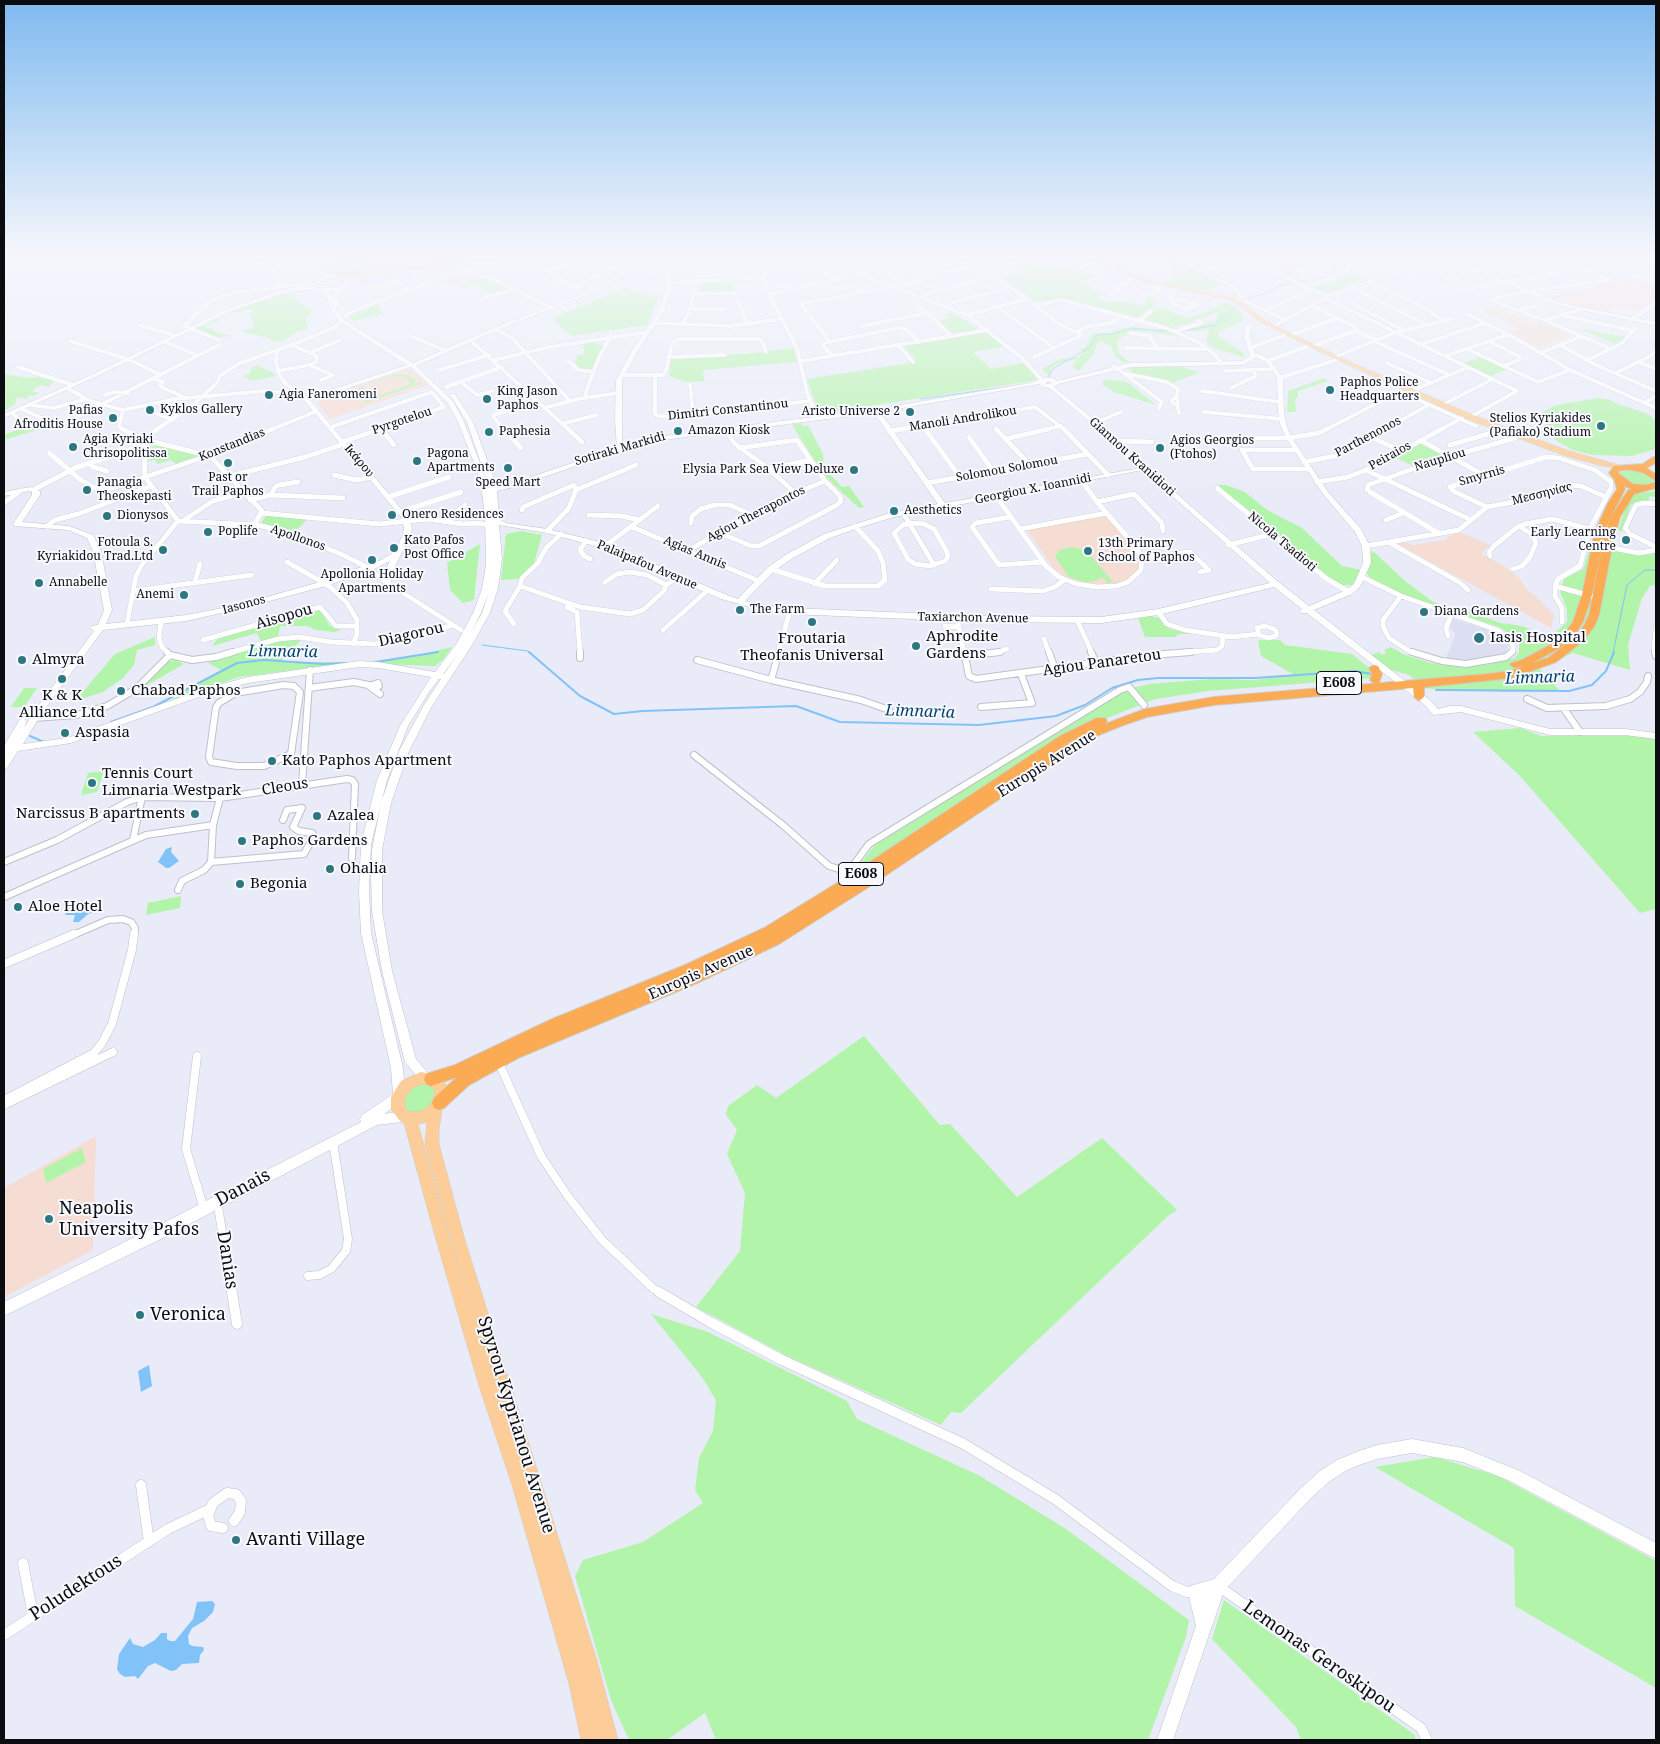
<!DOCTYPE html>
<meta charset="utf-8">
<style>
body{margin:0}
#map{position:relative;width:1660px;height:1744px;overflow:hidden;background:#e9ecf8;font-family:"Noto Serif",serif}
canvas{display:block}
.frame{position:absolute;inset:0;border:5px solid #0b0c10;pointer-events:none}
</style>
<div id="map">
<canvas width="1660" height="1744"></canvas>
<div class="frame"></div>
</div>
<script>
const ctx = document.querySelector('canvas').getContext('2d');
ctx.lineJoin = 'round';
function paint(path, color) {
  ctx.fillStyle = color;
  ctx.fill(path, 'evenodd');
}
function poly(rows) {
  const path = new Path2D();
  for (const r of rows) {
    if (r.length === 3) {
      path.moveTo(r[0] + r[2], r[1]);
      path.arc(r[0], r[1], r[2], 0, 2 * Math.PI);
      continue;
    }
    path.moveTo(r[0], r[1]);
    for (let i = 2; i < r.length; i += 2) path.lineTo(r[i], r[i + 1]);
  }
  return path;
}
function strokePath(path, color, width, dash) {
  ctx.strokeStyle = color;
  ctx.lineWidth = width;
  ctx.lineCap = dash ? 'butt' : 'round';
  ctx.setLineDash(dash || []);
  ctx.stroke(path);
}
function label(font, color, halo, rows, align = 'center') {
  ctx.font = font + ' "Noto Serif",serif';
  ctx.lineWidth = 4;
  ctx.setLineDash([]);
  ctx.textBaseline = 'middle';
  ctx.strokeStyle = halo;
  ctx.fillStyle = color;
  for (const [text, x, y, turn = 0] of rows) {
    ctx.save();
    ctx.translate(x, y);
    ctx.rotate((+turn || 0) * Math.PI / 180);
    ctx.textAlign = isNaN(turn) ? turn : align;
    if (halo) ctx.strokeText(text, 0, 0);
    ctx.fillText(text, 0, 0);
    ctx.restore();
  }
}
const built = poly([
 [378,253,432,253,403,267,346,275,330,275,323,272,317,266],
 [527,253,570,253,579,254,569,257,575,261,560,266,554,262,544,265],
 [407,271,411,276,390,277,381,280,381,281,357,287,356,284,370,276],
 [1453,619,1491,630,1502,636,1509,646,1506,652,1495,656,1471,660,1446,659,1455,634,1450,627]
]);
const industrial = poly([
 [467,271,476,278,452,287,441,280]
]);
const education = poly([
 [1285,263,1304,278,1294,280,1268,270],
 [1625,279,1656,287,1656,299,1636,311,1613,306,1607,312,1577,307,1545,297,1585,290,1601,286,1596,283,1613,283],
 [1492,307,1534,323,1542,320,1572,336,1538,348,1509,332,1518,328,1481,311],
 [406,370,412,370,429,385,330,419,317,404,321,399,330,395],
 [1104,516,1107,517,1140,557,1139,569,1127,580,1119,583,1097,586,1067,578,1054,569,1027,530],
 [1459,532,1490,545,1481,554,1504,566,1519,578,1527,589,1536,596,1554,615,1551,628,1398,544,1405,542,1413,545,1445,540,1449,536],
 [96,1136,93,1250,4,1297,4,1188]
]);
const green = poly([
 [990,253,998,253,1026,263,1045,266,1055,262,1096,276,1083,281,1102,294,1096,299,1103,302,1127,302,1145,305,1147,298,1150,297,1156,300,1153,307,1165,308,1188,319,1228,302,1240,312,1244,319,1239,323,1217,333,1221,338,1246,355,1242,357,1214,348,1206,342,1209,330,1176,332,1178,334,1176,336,1140,331,1125,335,1117,342,1119,353,1126,360,1131,362,1123,362,1115,356,1111,346,1099,341,1093,354,1078,372,1073,367,1077,359,1058,363,1050,368,1051,377,1042,369,1060,359,1079,357,1082,354,1080,349,1085,348,1091,335,1095,333,1108,333,1123,328,1136,327,1154,330,1182,330,1216,321,1218,313,1215,313,1199,320,1193,319,1195,322,1172,328,1144,320,1150,314,1156,311,1148,309,1137,319,1061,299,1037,303,1002,278,1019,274,1015,272,1023,265],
 [1175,260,1224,284,1205,291,1162,283,1173,279,1174,270,1168,261],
 [1348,273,1362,275,1366,280,1326,294,1312,288,1341,278,1340,277],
 [481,277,486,277,511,289,491,294,476,285,463,289,456,286],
 [733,280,735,291,699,291,701,281],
 [626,288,658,298,647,325,571,336,555,321,554,317],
 [297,291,292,293,301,305,311,310,311,316,306,318,308,329,296,332,285,340,273,342,269,338,243,332,245,329,252,329,254,323,249,314,253,311,248,310,228,314,219,318,217,322,208,323,203,327,212,328,216,332,232,336,220,338,194,329,251,304],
 [378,303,383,314,354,321,349,316],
 [951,312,976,327,978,330,953,334,940,321,950,318,945,314],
 [1583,329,1625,337,1615,344,1582,330],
 [985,332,1004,347,973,352,991,369,1023,363,1038,380,824,413,818,411,807,379,910,363,916,360,903,345],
 [598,340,595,344,604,346,592,369,580,369,574,361,578,359,576,356,585,354,582,343],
 [793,348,797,362,703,370,704,381,687,382,669,376,671,357,745,354],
 [1481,357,1508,369,1489,377,1463,363],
 [256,365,274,373,276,376,252,381,243,376,251,373,250,371,251,368],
 [1137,366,1176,366,1200,372,1172,383,1167,380,1150,377,1149,375,1134,374,1128,368],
 [4,374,30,378,37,377,54,381,49,387,41,385,35,388,32,391,40,393,33,396,29,395,27,399,17,397,15,404,4,411],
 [396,374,407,375,414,379,414,384,420,382,423,383,364,403,362,402,368,400,358,395,359,388],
 [394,376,406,377,411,383,407,386,375,397,365,396,361,392,364,386],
 [1324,378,1329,381,1298,391,1298,398,1295,398,1296,412,1287,412,1288,391],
 [1106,379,1127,382,1156,405,1114,392,1101,384],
 [1598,398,1610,400,1618,404,1646,413,1656,420,1656,449,1631,456,1593,455,1573,450,1557,441,1549,434,1546,429,1546,423,1538,420,1543,412,1556,405],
 [801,423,803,426,808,425,823,454,824,465,822,466,842,487,849,486,864,507,859,508,824,475,792,425],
 [32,424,50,426,4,440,4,435],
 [1420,443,1424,444,1447,455,1413,466,1395,457],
 [158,445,201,456,177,465,171,460,157,464,156,460,148,461,146,449],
 [1624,469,1645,472,1653,478,1655,482,1652,485,1636,486,1623,481,1617,472],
 [1217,485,1226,485,1245,492,1267,510,1302,528,1342,566,1362,570,1352,585,1342,585,1330,579],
 [1656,491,1656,497,1650,496,1647,502,1637,502,1631,505,1622,531,1618,531,1626,506,1635,494],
 [267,514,309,518,294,532,261,523],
 [521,531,542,535,534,563,518,579,501,580,506,534],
 [480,544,474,600,463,603,450,590,447,563],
 [1591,544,1612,551,1643,555,1656,553,1656,585,1650,586,1642,598,1628,645,1630,670,1573,653,1539,668,1560,691,1509,692,1433,689,1424,688,1409,675,1389,669,1371,655,1379,652,1382,655,1386,653,1384,650,1391,647,1403,654,1431,663,1463,666,1490,664,1515,658,1519,652,1519,644,1511,635,1499,627,1408,597,1369,577,1367,573,1370,555,1373,551,1405,581,1432,601,1445,607,1469,612,1501,623,1522,626,1550,637,1567,622,1567,609,1560,592,1564,579,1583,569],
 [1072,547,1087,551,1113,582,1108,583,1102,577,1096,581,1085,582,1069,577,1055,557,1059,550],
 [321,609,329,625,341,630,334,632,316,630,307,626,280,626,278,639,301,640,280,662,364,662,419,655,452,647,443,660,435,666,347,663,239,677,170,701,221,670,208,663,262,644,257,633,212,646,219,637],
 [1151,616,1159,618,1170,629,1192,634,1178,634,1176,637,1145,637,1138,618],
 [155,637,155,645,137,650,134,665,123,678,103,692,75,701,115,654],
 [1261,640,1280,640,1285,645,1352,654,1375,673,1373,678,1208,691,1156,699,1135,707,1077,730,852,875,874,846,1122,690,1150,684,1211,679,1253,680,1295,675,1261,656,1258,641],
 [175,660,184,664,142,688,165,662],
 [24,688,37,688,24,707,11,707],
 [1520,728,1542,736,1642,736,1656,739,1656,909,1640,913,1520,776,1473,732],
 [104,771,97,792,81,795,88,773],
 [181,896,180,908,146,915,148,903],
 [864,1036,940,1125,950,1124,1017,1197,1102,1138,1177,1210,1169,1215,961,1413,951,1412,941,1425,785,1355,696,1307,740,1251,745,1193,727,1154,737,1130,726,1115,728,1106,757,1085,776,1098],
 [418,1084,429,1084,436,1091,431,1106,421,1113,409,1113,405,1110,404,1095,407,1090],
 [82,1148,86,1162,46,1183,43,1169],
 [651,1314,708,1332,847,1401,857,1419,980,1476,1066,1529,1189,1620,1186,1637,1148,1740,716,1740,705,1713,667,1740,629,1740,611,1700,575,1576,583,1560,643,1542,703,1503,695,1490,699,1458,713,1431,716,1400,702,1377],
 [1435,1457,1498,1476,1656,1561,1656,1688,1515,1606,1514,1548,1375,1467],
 [1224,1600,1415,1735,1415,1740,1301,1740,1296,1727,1212,1639]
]);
const water = poly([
 [172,847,171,852,179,861,169,868,166,868,158,862,166,849],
 [88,901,95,908,94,912,88,914,79,922,73,922,75,915,65,915,68,908,78,907],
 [149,1365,152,1386,141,1392,138,1371],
 [212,1601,215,1604,213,1612,204,1621,192,1628,188,1636,189,1644,192,1646,203,1647,204,1650,200,1655,199,1663,182,1664,176,1670,171,1671,155,1663,148,1666,138,1679,135,1676,125,1677,120,1674,117,1669,119,1654,130,1638,133,1644,143,1647,155,1640,161,1633,167,1633,167,1639,170,1641,175,1641,193,1619,197,1602]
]);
const streamFar1 = poly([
 [1334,272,1336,269,1336,258,1340,253],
 [1297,282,1324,277],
 [1248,298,1268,293,1279,286,1292,283],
 [1183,331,1217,325,1220,319,1237,307],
 [1048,377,1054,368,1089,348,1097,335,1114,334,1131,328,1168,331],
 [921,399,1020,385],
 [482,645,528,651,531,653],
 [430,653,438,652],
 [1613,653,1627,585,1645,570,1656,570]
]);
const stream = poly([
 [529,652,580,696,614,714,643,711,796,706,840,722,979,725,1056,716,1085,705,1112,688,1138,680,1158,678,1255,678,1355,671,1372,674],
 [376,662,438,652],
 [1436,690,1569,691,1592,685,1606,671,1614,652],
 [111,722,153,707,237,663,264,660,323,664,346,663],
 [30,736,44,742]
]);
const streetFar4 = poly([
 [644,253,653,256],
 [779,253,763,277,769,294,797,348,807,392,817,418],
 [826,253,860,274,967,315,1022,358,1042,380],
 [846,253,857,258],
 [867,253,871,255],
 [928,253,960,271],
 [960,253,981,265,1062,326,1082,335,1034,357],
 [1042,253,1076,269,1097,262],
 [1139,253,1155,262],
 [1227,253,1328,296],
 [1362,253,1379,259,1401,272],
 [1515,253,1555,274],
 [1544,253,1611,280],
 [1571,253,1656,282],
 [1598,253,1656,270],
 [1633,254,1656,261],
 [1107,255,1138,266],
 [1501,255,1526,268],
 [885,256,896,253],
 [1012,257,1032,253],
 [1173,257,1185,253],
 [1479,257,1507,270],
 [1379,259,1403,256],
 [458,262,463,263,466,269,472,270,482,277,489,277,552,308],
 [534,262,569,285,576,287,639,253],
 [226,263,241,262,273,253],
 [561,266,573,272],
 [882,268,906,284],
 [399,270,434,253],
 [548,270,580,260,587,260,610,269],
 [1302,270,1336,276],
 [1297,271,1310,264,1312,253],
 [825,272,837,279],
 [1202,272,1261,253],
 [651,275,669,268],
 [740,278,741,266],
 [1446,278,1478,271],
 [393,280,408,290],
 [1089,281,1115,269],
 [1367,282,1414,302,1445,321],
 [1505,282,1570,272],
 [669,283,763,277],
 [853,286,865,292],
 [895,287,981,264],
 [1177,287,1169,297,1172,302,1186,309,1198,305],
 [1352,287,1427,325],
 [767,288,792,285],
 [1306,288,1346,272,1351,264,1351,253],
 [275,289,279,285,273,268,301,255],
 [1464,291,1501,281],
 [1527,291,1611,280],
 [695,294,734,293,748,324],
 [769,294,860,274],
 [1107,296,1136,276],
 [483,297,515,290],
 [921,297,926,294,996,276],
 [1141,297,1154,293,1163,284],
 [1170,298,1198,305],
 [1325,298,1517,391],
 [1491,300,1544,320,1611,349],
 [1491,300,1525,291],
 [1245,301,1286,320],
 [1351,303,1405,331],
 [1036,305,1063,300,1166,328,1198,342,1213,353,1222,364],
 [1311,305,1355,327,1358,331],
 [559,306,567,310],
 [918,307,932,317,951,336],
 [945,307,950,303,1011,287],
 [998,307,1054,348],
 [690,309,724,309],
 [1267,310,1310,290],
 [1517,310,1535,307],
 [1467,314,1513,337,1570,370,1656,408],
 [967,315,1027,299],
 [1562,315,1634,331],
 [345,317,351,312,408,290,470,269],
 [1632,319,1656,303],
 [1544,320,1576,311,1578,308],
 [1139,321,1151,311],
 [655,323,730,326,782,319],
 [683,324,690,309,697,280],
 [139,325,174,335],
 [862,326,927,313],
 [495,329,512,338,570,401],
 [1176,331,1201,323,1199,321],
 [1076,332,1086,327,1111,323,1120,317],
 [1130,333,1150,336,1157,349],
 [1291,335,1338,318],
 [411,336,446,351],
 [219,340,184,326,208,303,220,297,238,292,309,283],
 [470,340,569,430],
 [70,341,130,360,161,375],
 [163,341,196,355],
 [1374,341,1449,375],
 [1489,341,1520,357,1519,360,1503,366],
 [829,342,801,303,836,298,890,286],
 [292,345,317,356,316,362,309,365],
 [898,345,913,362],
 [1419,345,1485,323],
 [1560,345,1596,365,1656,391],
 [1313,346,1354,331,1376,339],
 [1125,348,1207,349],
 [1250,348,1285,335],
 [1467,349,1538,382,1570,370],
 [277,350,276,362,280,376,286,384,306,399],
 [310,353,340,340],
 [1541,353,1580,337],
 [833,356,823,346,824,343,899,328,907,330,919,342],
 [1445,356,1507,335],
 [668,357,725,355],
 [1335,357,1394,333,1453,319],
 [494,360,550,347,648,332],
 [568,360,578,370,594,372],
 [1587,360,1621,344,1636,328],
 [801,361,988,330],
 [1268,361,1308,346],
 [1638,362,1656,369],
 [1387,363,1431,383],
 [1114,366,1162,402,1159,408],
 [18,367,73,385],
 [440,370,489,355],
 [278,371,309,365,333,375,321,380],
 [1225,371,1274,369],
 [1123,373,1167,382,1178,389,1176,399],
 [1616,373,1652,355,1656,351],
 [623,375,663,375,666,370,672,343,678,339,758,339,762,341,766,352],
 [655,376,655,414,659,416,670,417,810,401],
 [1280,378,1336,360],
 [155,379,163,382,160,385,161,387,184,397],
 [461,382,477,395,493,391],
 [690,384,693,414],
 [1050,386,1103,430],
 [446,387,502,367],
 [67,388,90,401,123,410],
 [1231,388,1256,376,1252,370],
 [1202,391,1280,402],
 [1412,391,1468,367],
 [104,395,114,392,128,393],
 [586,397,586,392,599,357,611,336],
 [1175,401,3],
 [1177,403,1179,413],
 [1644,403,1656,396],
 [194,404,215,413],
 [30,405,54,408,86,399],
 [1442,405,1493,379],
 [544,408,578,399,618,393],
 [22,409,56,425,63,424,219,345],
 [123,410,175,399,266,391,280,393,293,390],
 [123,410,119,427,125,430],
 [1204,412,1282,419],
 [11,413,17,417,19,422,26,425],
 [157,414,173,420],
 [1470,417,1517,391],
 [1095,423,1121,412],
 [562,424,596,415],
 [922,425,926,430],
 [331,427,432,392,444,407,377,430],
 [724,427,726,430],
 [156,430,194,404,217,383,220,376,240,363,292,345,335,327,342,321],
 [270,430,317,411],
 [505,430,494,418,494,415,536,400],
 [536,430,539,429],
 [896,430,1035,407,1065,430],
 [1044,430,1061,426],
 [1325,430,1395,394,1412,397,1476,426],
 [1383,430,1429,405],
 [1440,430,1462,418]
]);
const streetFar3 = poly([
 [122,429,145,440],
 [381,429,394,445],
 [504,429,521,448],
 [568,429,582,442],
 [725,429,734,443,769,469,794,492],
 [925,429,960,477],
 [996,429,1029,464],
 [1064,429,1108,475],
 [1101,429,1144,468],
 [890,431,904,429],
 [513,437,539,429],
 [969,437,993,471],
 [1371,437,1401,451],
 [1223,438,1289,438,1319,433,1327,429],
 [143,439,158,429],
 [1005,439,1049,429],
 [1420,440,1484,475],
 [1115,441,1152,442],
 [342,442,381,429],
 [145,445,154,442,210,456,262,511,254,525],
 [1450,445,1498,431],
 [1296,450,1242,450,1253,469,1309,469],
 [49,453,81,480,97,489,110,489,204,457,273,429],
 [1304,462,1335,456,1385,429],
 [88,463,93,467,107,471],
 [769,469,809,460],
 [1366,470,1471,520],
 [334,475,356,480,372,477],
 [230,476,305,457,344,444],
 [1317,482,1348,477,1366,470,1442,429],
 [927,483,1088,454],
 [1217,488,1327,579,1349,592],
 [35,489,75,468,145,445],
 [576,490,636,465],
 [271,495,275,487,279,485,298,482],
 [996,496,1046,566,1059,577,1077,584,1097,587,1117,586,1128,582,1141,570,1142,558,1136,547,1097,502,1081,480],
 [388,497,449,477],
 [250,500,271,495,343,498],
 [1097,502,1134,494,1162,523,1163,531],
 [4,503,20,491],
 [1656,504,1644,503,1636,505,1625,528,1630,534,1656,547],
 [1487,507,1453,491,1450,487,1546,457,1559,458,1595,470,1611,482,1611,488,1590,529,1580,566,1558,579,1555,586,1555,596,1562,608,1562,622],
 [522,510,523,507,574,485,576,490,569,508,547,531],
 [400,512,461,492],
 [262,513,379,524,428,519,462,524,477,523,489,525],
 [903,513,934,565],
 [589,515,621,516,640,520],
 [1010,517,976,523,972,527,999,565,1043,562],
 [184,520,213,501,242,493],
 [1386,520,1403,513],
 [178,521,257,525,288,532,343,555,369,568,379,577],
 [445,521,465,505],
 [691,523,692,516,701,509,714,505,730,505,750,514],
 [911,523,924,524,934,529,947,552,948,557,945,561,930,566,915,564,908,559,894,533,903,525,911,523],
 [47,526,55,520,78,514,151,486],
 [632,527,759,581],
 [1020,529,1107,513],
 [718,532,751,546,759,546,837,505,841,501,840,496,825,481,797,440,739,448],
 [1440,534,1370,492,1367,489,1368,485,1435,461,1515,438],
 [586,541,580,550,584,556,590,559],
 [1390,543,1459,582,1468,590],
 [1228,545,1273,534],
 [605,546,658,506],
 [1366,546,1459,530,1487,507,1529,499,1568,485,1581,486,1606,497],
 [1607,547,1639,553,1656,550],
 [689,550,773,502,825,481],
 [1490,556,1489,552,1494,546,1516,528,1525,524,1552,519,1590,529],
 [1142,558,1190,552,1209,570,1200,572],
 [287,562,329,586,347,603,357,620,357,634,353,644],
 [771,569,825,586,878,586,885,580,883,563,878,551,855,526],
 [1513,569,1522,566,1530,557,1536,543,1533,535,1519,526],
 [1362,577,1401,596],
 [383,580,461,630],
 [195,582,200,564],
 [605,582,617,574,630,572,647,575,666,585],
 [814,584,837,560],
 [520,586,580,607,630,614,643,610,664,591,666,585,677,578],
 [1555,586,1591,596],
 [991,589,1043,591,1055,587,1064,580],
 [133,591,252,575],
 [1401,596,1497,630,1513,644,1513,651,1510,653],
 [1401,596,1383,620,1383,626,1389,638,1409,651,1416,653],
 [567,607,577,612,580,653],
 [1158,612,1167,624,1185,630,1232,637,1258,634],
 [957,618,964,653],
 [1077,620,1092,653],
 [161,622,159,638,162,647,168,653],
 [127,624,136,576,141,566,178,521,145,477,144,451,148,447],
 [514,624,505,611,520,586,522,578,538,563,546,548,561,534],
 [945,626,958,627],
 [1265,626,1274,629,1277,633,1276,636,1268,638,1259,635,1257,628,1265,626],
 [663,630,707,591],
 [1448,636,1446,628,1451,615],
 [1044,639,1049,653],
 [203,640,320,607,336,626,357,626],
 [229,653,278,639,299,637,331,642,375,644,402,640,453,625],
 [778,653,790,611],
 [995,653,1007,649],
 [1174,653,1217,650,1222,646,1223,636],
 [1655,653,1654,645,1656,631]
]);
const streetFar2 = poly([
 [167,652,170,655,192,660,216,657,233,652],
 [580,652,580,658],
 [964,652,969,676,976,679,1151,655,1191,652],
 [1049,652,1055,669],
 [1091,652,1096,663],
 [1412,652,1442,661,1466,664,1506,657,1512,652],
 [1655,652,1656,656],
 [964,656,1000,652],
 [697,660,771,680,861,700,889,710],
 [771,680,779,652],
 [284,685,294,686,300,692,291,754,264,766,237,766,211,762,209,757,216,707,219,703,235,693,284,685],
 [369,686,378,683,379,686,374,689],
 [309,688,354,682,368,685,380,694],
 [1527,699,1547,708,1606,706,1630,699,1640,692,1647,682,1648,676],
 [981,707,1032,703,1021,674],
 [1564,709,1580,732],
 [33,718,77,715,107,706,136,689,170,655],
 [694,755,784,826,829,866,842,870,852,867,869,844,1120,690,1129,687,1144,705],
 [302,784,310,670],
 [283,820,287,810,302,808],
 [133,840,142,797],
 [4,862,57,840,127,802,142,797,220,798,347,779,352,780,355,784,352,858],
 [211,862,304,854,314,836,312,833,299,831,293,827,302,808],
 [178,890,182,881,204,870,211,862,213,825,220,798],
 [4,897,146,835,213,825],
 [71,936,108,920,123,919,131,922,135,928,134,936]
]);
const streetFar1 = poly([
 [4,964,74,934],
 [197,1056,186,1149,204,1209],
 [498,1061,541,1156,567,1195,602,1240,653,1288,661,1293],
 [4,1100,94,1053,102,1043,112,1024,132,950,134,934],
 [4,1105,113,1052],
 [217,1200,232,1293],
 [308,1276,319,1275,331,1269,346,1251,348,1239,333,1142]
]);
const street = poly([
 [232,1292,237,1324],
 [659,1292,710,1322,782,1360,962,1443,1055,1499,1172,1586,1187,1592,1196,1592],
 [141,1485,149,1542],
 [223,1528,211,1526,208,1515,213,1503,227,1493,236,1494,241,1501,240,1512,234,1521],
 [23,1563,33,1616],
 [1218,1586,1421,1728,1427,1740],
 [4,1635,168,1529,210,1509]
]);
const secondary = poly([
 [302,253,308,253,322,272,331,275,342,275,351,281,338,295,341,306,336,307,344,320,413,363,503,324,573,298,593,289,654,253,660,253,597,291,507,326,416,366,453,401,464,422,484,473,489,489,489,487,467,422,450,395,451,394,455,394,473,422,497,487,510,484,617,448,615,420,616,380,630,354,659,310,666,287,665,253,671,253,672,287,665,310,636,354,622,380,622,447,664,436,876,409,1030,383,1044,378,1053,378,1057,381,1131,363,1242,361,1250,356,1244,337,1245,325,1264,320,1264,322,1251,326,1250,337,1255,353,1264,356,1270,360,1283,378,1284,411,1286,424,1292,438,1328,492,1361,529,1370,546,1371,563,1360,587,1352,594,1314,610,1432,702,1438,709,1450,706,1461,706,1550,729,1625,729,1656,733,1656,739,1625,735,1550,735,1461,712,1433,715,1426,706,1307,613,1301,613,1300,611,1302,609,1274,587,1158,615,1101,623,986,622,790,614,758,609,721,599,602,548,547,533,499,525,502,559,498,588,490,613,472,645,432,706,409,751,391,803,382,850,382,911,392,971,416,1059,432,1078,430,1082,426,1083,422,1082,405,1062,382,971,372,911,371,876,372,850,381,803,399,751,424,705,441,679,439,679,429,692,408,726,387,780,371,844,369,891,371,933,403,1068,405,1094,402,1101,384,1114,405,1111,409,1113,411,1117,409,1121,377,1125,165,1237,4,1316,4,1302,155,1227,361,1122,360,1119,362,1115,393,1094,391,1068,361,933,359,891,361,844,377,780,400,726,431,677,378,668,359,667,248,683,207,694,71,743,18,751,7,768,4,769,5,757,4,757,4,746,20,719,23,718,27,721,24,728,35,710,94,631,90,628,91,626,98,625,104,610,93,551,87,538,68,530,14,526,13,524,32,495,32,492,30,491,4,496,4,492,30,487,40,491,40,495,22,522,69,526,93,535,101,551,112,610,106,624,186,615,238,605,320,582,381,560,394,552,403,535,404,528,401,517,303,399,407,365,340,322,331,310,326,295,321,291,307,290,285,293,231,311,93,378,4,418,4,414,89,376,227,309,278,291,308,284,324,276,318,274,302,253],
 [339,278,345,281,342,285,332,288,310,287,327,279,339,278],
 [329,291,335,291,332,295,333,299,329,291],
 [1256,357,1266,362,1277,378,1278,411,1280,424,1286,438,1323,494,1355,532,1362,546,1363,563,1354,584,1346,590,1309,606,1276,580,1146,467,945,503,880,412,1039,384,1043,387,1052,388,1058,384,1131,367,1243,365,1256,357],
 [411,367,447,402,458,422,478,473,482,492,485,516,486,565,482,589,473,613,457,643,435,672,378,662,359,661,248,677,201,690,67,738,23,744,41,714,103,630,186,621,239,609,326,586,372,570,390,561,384,572,384,583,385,585,391,585,392,572,411,535,412,528,408,517,310,400,325,396,411,367],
 [1046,382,1051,382,1052,383,1046,384,1046,382],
 [874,413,938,504,890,513,824,534,787,554,768,567,738,599,727,595,608,544,547,529,506,523,499,519,497,491,514,487,623,450,664,440,874,413],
 [1143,470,1270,583,1158,609,1101,617,986,616,790,608,759,605,745,601,774,571,793,558,830,538,858,528,894,517,1143,470],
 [489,592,482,613,471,632,481,613,489,592],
 [458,654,444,674,443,674,458,654],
 [1162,253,1169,253,1236,286,1245,297,1237,304,1233,304,1233,302,1239,297,1232,288,1162,253],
 [1424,253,1437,253,1457,257,1454,259,1424,253],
 [1504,253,1519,253,1460,261,1561,303,1656,322,1656,326,1557,305,1453,262,1380,280,1335,295,1272,329,1267,328,1331,293,1376,278,1452,259,1504,253],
 [1412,1439,1463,1448,1520,1471,1656,1543,1656,1559,1510,1481,1463,1462,1412,1453,1377,1459,1359,1465,1347,1470,1330,1481,1311,1498,1224,1591,1173,1740,1157,1740,1196,1626,1188,1592,1190,1586,1214,1579,1301,1488,1320,1471,1337,1460,1359,1451,1377,1445,1412,1439]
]);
const primary = poly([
 [502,253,514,253,468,263,340,278,337,276,340,274,468,259,502,253],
 [1071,253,1079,253,1150,280,1234,298,1246,305,1264,320,1337,356,1473,415,1569,451,1626,467,1622,469,1599,465,1563,455,1467,419,1333,358,1260,322,1242,307,1230,300,1146,282,1071,253],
 [421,1072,436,1075,444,1081,449,1093,442,1109,439,1129,439,1144,464,1237,597,1661,618,1740,600,1740,599,1736,599,1740,581,1740,569,1684,512,1485,480,1389,435,1236,404,1123,400,1121,391,1109,391,1097,401,1081,421,1072],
 [422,1084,428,1085,434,1089,435,1093,433,1100,428,1107,421,1111,409,1112,405,1107,405,1098,411,1089,422,1084],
 [427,1122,425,1144,450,1237,498,1395,449,1236,418,1124,427,1122]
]);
const highway = poly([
 [1653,457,1656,457,1656,463,1646,468,1656,474,1656,481,1644,473,1631,470,1620,470,1618,473,1633,484,1646,485,1656,482,1656,488,1634,494,1620,517,1612,547,1599,615,1594,627,1582,642,1556,662,1512,678,1426,687,1424,688,1424,697,1419,701,1414,697,1413,688,1214,705,1147,717,1121,726,1099,735,1065,755,864,890,779,944,697,983,518,1058,469,1085,444,1108,439,1110,434,1108,432,1103,434,1098,457,1077,431,1086,426,1084,424,1079,426,1074,455,1065,552,1019,685,965,764,928,850,875,1060,736,1097,718,1105,718,1107,721,1105,724,1145,709,1214,697,1487,674,1511,671,1524,666,1515,668,1510,665,1511,663,1522,660,1552,644,1565,633,1573,622,1582,595,1595,531,1608,503,1617,489,1614,479,1609,473,1614,466,1643,464,1653,457],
 [1624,486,1632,489,1628,490,1611,517,1625,489,1624,486],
 [1610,517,1602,547,1589,615,1584,626,1574,638,1548,658,1532,663,1560,648,1573,637,1583,622,1592,595,1605,531,1610,517],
 [1078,737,1057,749,1068,742,1078,737],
 [1374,665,1378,666,1382,674,1379,683,1375,684,1370,680,1372,674,1369,668,1374,665]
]);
const markers = [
 [1330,390,5,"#2f7780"],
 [269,395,5,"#2f7780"],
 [487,399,5,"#2f7780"],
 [150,410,5,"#2f7780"],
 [910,412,5,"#2f7780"],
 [113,418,5,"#2f7780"],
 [1601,426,5,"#2f7780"],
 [678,431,5,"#2f7780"],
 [489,432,5,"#2f7780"],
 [73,447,5,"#2f7780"],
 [1160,448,5,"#2f7780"],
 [417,461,5,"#2f7780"],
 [228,463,5,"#2f7780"],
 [508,468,5,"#2f7780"],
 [854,470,5,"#2f7780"],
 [87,490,5,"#2f7780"],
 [894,511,5,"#2f7780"],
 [392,515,5,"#2f7780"],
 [107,516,5,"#2f7780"],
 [208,532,5,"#2f7780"],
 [1626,540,5,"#2f7780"],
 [394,548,5,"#2f7780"],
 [163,550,5,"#2f7780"],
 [1088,551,5,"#2f7780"],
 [372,560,5,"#2f7780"],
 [39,583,5,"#2f7780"],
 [184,595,5,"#2f7780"],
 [740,610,5,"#2f7780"],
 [1424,612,5,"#2f7780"],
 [812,622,5,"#2f7780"],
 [1479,638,6,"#2f7780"],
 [916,646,5,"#2f7780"],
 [22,660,5,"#2f7780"],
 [62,679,5,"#2f7780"],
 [121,691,5,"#2f7780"],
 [65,733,5,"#2f7780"],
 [272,761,5,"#2f7780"],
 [92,783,5,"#2f7780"],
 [195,814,5,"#2f7780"],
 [317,816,5,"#2f7780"],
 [242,841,5,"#2f7780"],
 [330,869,5,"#2f7780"],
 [240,884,5,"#2f7780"],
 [18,907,5,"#2f7780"],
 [49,1219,5,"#2f7780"],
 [140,1315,5,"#2f7780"],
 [236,1540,5,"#2f7780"]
];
const farPoinames = [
 ["Paphos Police",1340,383],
 ["Headquarters",1340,397],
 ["King Jason",497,392],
 ["Paphos",497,406],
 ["Agia Faneromeni",279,395],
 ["Kyklos Gallery",160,410],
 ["Pafias",103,411,"right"],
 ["Afroditis House",103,425,"right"],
 ["Aristo Universe 2",900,412,"right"],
 ["Stelios Kyriakides",1591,419,"right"],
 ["(Pafiako) Stadium",1591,433,"right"],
 ["Amazon Kiosk",688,431],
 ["Paphesia",499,432],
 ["Agia Kyriaki",83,440],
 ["Chrisopolitissa",83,454],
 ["Agios Georgios",1170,441],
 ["(Ftohos)",1170,455],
 ["Pagona",427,454],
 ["Apartments",427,468],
 ["Elysia Park Sea View Deluxe",844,470,"right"],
 ["Past or",228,478,"center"],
 ["Trail Paphos",228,492,"center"],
 ["Panagia",97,483],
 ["Theoskepasti",97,497],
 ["Speed Mart",508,483,"center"],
 ["Aesthetics",904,511],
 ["Onero Residences",402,515],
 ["Dionysos",117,516],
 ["Poplife",218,532],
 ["Early Learning",1616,533,"right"],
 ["Centre",1616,547,"right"],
 ["Kato Pafos",404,541],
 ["Post Office",404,555],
 ["Fotoula S.",153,543,"right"],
 ["Kyriakidou Trad.Ltd",153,557,"right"],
 ["13th Primary",1098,544],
 ["School of Paphos",1098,558],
 ["Apollonia Holiday",372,575,"center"],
 ["Apartments",372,589,"center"],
 ["Annabelle",49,583],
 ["Anemi",174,595,"right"],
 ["The Farm",750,610],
 ["Diana Gardens",1434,612]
];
const farStreetnames = [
 ["Dimitri Constantinou",728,410,-6],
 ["Manoli Androlikou",963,419,-9],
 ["Pyrgotelou",402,421,-19],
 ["Parthenonos",1368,437,-28],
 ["Konstandias",232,445,-22],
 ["Sotiraki Markidi",620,449,-16],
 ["Peiraios",1390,456,-29],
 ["Giannou Kranidioti",1132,457,42],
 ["Naupliou",1440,460,-17],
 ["Ικάρου",359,461,50],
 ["Solomou Solomou",1007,469,-10],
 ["Smyrnis",1482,476,-16],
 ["Georgiou X. Ioannidi",1033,489,-11],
 ["Μεσσηνίας",1542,494,-14],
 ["Agiou Therapontos",756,514,-27],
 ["Apollonos",298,538,19],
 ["Nicola Tsadioti",1282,542,40],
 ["Agias Annis",695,553,23],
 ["Palaipafou Avenue",647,565,23],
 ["Iasonos",244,605,-15],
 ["Taxiarchon Avenue",973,618,1]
];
const shields = [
 [1339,683,45],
 [861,874,45]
];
const shieldNames = [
 ["E608",1339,683],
 ["E608",861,874]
];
const streetNames = [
 ["Aisopou",284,617,-16],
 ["Diagorou",411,635,-13],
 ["Agiou Panaretou",1102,663,-8],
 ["Europis Avenue",1047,764,-32],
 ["Cleous",285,787,-9],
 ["Europis Avenue",701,973,-24]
];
const poiNames = [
 ["Aphrodite",926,637],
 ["Gardens",926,654],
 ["Iasis Hospital",1490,638],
 ["Froutaria",812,639,"center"],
 ["Theofanis Universal",812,656,"center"],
 ["Almyra",32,660],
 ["Chabad Paphos",131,691],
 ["K & K",62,696,"center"],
 ["Alliance Ltd",62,713,"center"],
 ["Aspasia",75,733],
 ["Kato Paphos Apartment",282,761],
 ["Tennis Court",102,774],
 ["Limnaria Westpark",102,791],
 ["Narcissus B apartments",185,814,"right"],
 ["Azalea",327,816],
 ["Paphos Gardens",252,841],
 ["Ohalia",340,869],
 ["Begonia",250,884],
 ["Aloe Hotel",28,907]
];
const waterNames = [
 ["Limnaria",283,652,1],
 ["Limnaria",1540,678,-2],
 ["Limnaria",920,712,2]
];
const nearStreetnames = [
 ["Danais",243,1188,-28],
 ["Danias",227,1260,81],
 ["Spyrou Kyprianou Avenue",516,1425,73],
 ["Poludektous",76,1588,-33],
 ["Lemonas Geroskipou",1319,1657,35]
];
const nearPoinames = [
 ["Neapolis",59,1209],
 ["University Pafos",59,1230],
 ["Veronica",150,1315],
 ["Avanti Village",246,1540]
];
paint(built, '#dbdff1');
paint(industrial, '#f6dbdc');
paint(education, '#f5ddd3');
paint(green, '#b2f4a9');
paint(water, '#81c2f9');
strokePath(streamFar1, '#81c2f9', 1);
strokePath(stream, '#81c2f9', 2);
strokePath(streetFar4, '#bec0cb', 4.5);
strokePath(streetFar3, '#bec0cb', 5.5);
strokePath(streetFar2, '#bec0cb', 8);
strokePath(streetFar1, '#bec0cb', 9);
strokePath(street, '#bec0cb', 11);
strokePath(secondary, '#bec0cb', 1);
strokePath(primary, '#cececf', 1);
strokePath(highway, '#cececf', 2);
strokePath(streetFar4, '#fff', 4);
strokePath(streetFar3, '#fff', 5);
strokePath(streetFar2, '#fff', 6);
strokePath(streetFar1, '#fff', 8);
strokePath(street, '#fff', 10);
paint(secondary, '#fff');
paint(primary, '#fccd98');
paint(highway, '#faab53');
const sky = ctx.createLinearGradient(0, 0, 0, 497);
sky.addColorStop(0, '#7fbaef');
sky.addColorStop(0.51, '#f5f6fc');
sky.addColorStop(1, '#f5f6fc00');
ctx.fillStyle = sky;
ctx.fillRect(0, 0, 1660, 497);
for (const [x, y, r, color] of markers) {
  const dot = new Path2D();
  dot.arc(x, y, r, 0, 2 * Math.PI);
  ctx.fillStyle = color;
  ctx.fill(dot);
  strokePath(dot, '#f8f9fe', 2);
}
label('12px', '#0b0c10', '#f8f9fe', farPoinames, 'left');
label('12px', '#0b0c10', '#f8f9fe', farStreetnames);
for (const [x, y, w] of shields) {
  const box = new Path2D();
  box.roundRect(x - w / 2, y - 11.5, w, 23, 4);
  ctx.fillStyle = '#f8f9fe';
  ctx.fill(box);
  strokePath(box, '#0b0c10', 1);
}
label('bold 14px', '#0b0c10', null, shieldNames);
label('15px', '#0b0c10', '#f8f9fe', streetNames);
label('15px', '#0b0c10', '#f8f9fe', poiNames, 'left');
label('italic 16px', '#00436e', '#f8f9fe', waterNames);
label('18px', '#0b0c10', '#f8f9fe', nearStreetnames);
label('18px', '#0b0c10', '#f8f9fe', nearPoinames, 'left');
</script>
